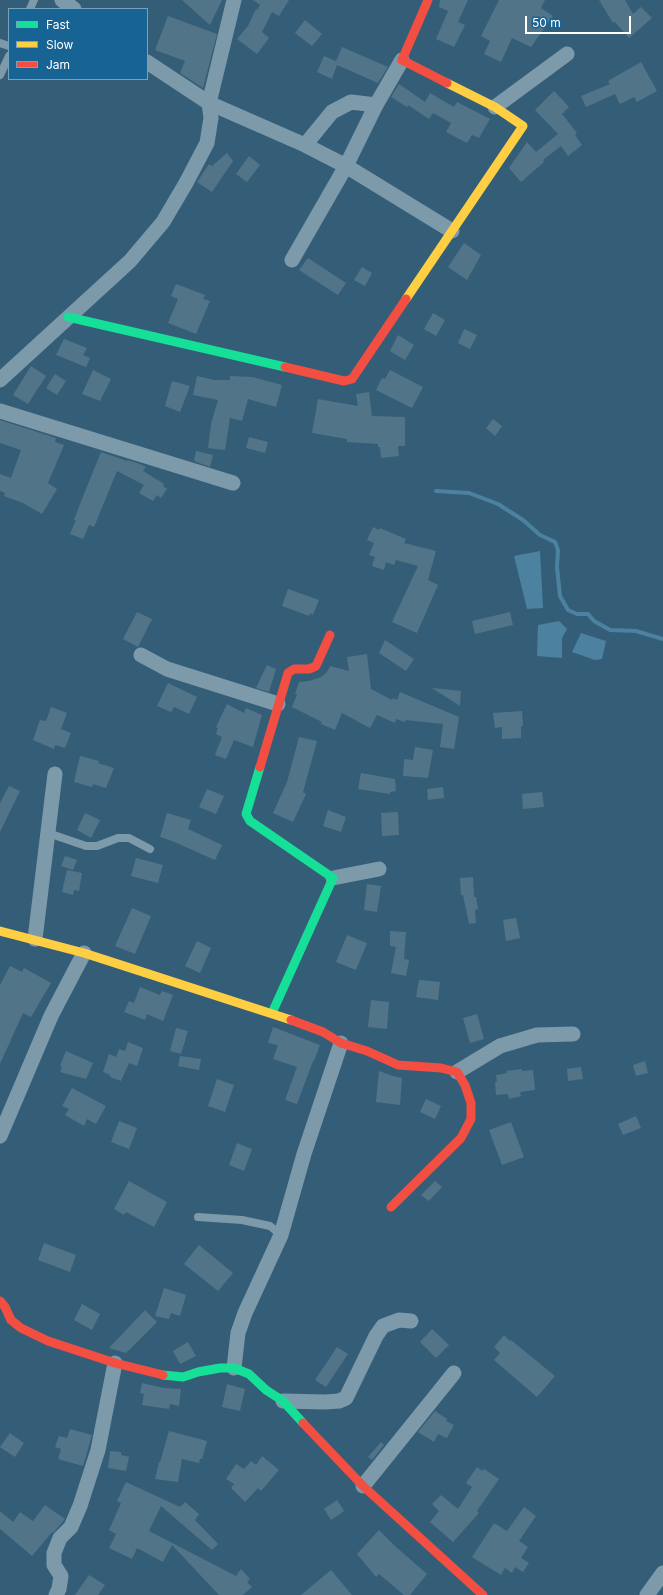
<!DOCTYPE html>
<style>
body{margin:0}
#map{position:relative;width:663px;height:1595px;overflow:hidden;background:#345e77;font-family:Inter,sans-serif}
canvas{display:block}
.legend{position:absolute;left:8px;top:8px;width:140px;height:72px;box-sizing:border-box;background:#176494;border:1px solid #74a2bf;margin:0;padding:5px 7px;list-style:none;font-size:12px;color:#fff}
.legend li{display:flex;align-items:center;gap:8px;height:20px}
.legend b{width:20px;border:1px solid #74a2bf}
.scale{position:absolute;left:525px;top:16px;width:106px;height:18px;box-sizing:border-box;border:2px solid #fff;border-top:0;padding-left:5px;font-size:12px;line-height:14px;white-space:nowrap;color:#fff;-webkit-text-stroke:3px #176494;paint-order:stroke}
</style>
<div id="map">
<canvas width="663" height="1595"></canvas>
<ul class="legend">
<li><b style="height:5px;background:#16e098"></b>Fast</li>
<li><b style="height:5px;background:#ffcf43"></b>Slow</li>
<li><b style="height:5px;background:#f24e42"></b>Jam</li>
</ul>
<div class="scale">50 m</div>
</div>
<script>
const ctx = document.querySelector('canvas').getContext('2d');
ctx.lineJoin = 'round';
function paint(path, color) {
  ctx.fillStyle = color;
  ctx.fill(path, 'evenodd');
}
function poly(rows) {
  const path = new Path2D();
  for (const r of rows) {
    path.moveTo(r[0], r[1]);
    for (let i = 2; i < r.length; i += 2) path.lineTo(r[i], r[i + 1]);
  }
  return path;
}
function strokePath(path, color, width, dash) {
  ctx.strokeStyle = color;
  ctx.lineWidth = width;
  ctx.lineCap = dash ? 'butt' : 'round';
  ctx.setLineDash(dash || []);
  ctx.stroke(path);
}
const water = poly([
 [540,551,543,608,527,609,514,556],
 [559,621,567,629,562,638,562,658,537,656,538,625],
 [581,633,606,641,602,659,595,660,572,652]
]);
const stream = poly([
 [436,491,469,493,498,504,523,520,540,535,555,542,558,550,557,567,560,596,568,610,577,614,588,614,594,621,610,630,636,631,663,639]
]);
const building = poly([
 [182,0,222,0,210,25],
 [253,0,289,0,279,16,272,12,262,32,269,38,257,54,237,39,248,26,256,9,257,10,260,5],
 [440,0,468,0,458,22,465,25,454,47,436,39,448,11,439,7],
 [499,0,545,0,541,8,553,16,531,47,512,38,501,62,484,54,490,41,481,36],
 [599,0,625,0,633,14,641,7,652,18,629,38,615,22,613,23],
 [168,16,217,34,203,88,180,73,185,61,155,50],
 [305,20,322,34,312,46,295,33],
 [342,47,388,67,378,83,337,65,332,79,317,72,324,56,336,61],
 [641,62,657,91,637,102,634,97,620,104,615,94,586,107,581,96,610,84,608,81],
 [399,84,425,102,430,93,454,107,457,102,490,119,479,138,472,135,467,143,446,132,451,123,433,113,429,119,408,105,407,107,391,97],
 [554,91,569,107,562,114,577,133,575,135,582,145,568,156,561,146,543,160,544,162,521,182,509,168,527,142,536,152,558,134,535,110],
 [227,153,233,161,212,192,197,182,209,164,212,166],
 [249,156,260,165,247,182,236,174],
 [464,243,481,255,467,280,448,267],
 [308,258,346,283,338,295,299,270],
 [362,267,372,273,365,286,354,280],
 [176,284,205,295,203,299,210,301,196,334,168,323,178,299,171,296],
 [433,313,445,320,436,336,424,329],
 [464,329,477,335,470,349,458,343],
 [398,335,414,345,405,360,390,351],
 [64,339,87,348,83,355,90,358,86,367,56,355],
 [31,366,46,376,28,404,13,395],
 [93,370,111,379,100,401,82,394],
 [390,370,423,387,412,408,376,390,382,378,385,379],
 [55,374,66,381,57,395,46,388],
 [197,376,214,380,230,380,230,376,252,377,282,385,276,407,248,399,242,421,230,418,225,450,208,448,211,424,218,400,193,395],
 [172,381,190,386,180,412,165,406],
 [369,392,372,416,405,417,405,446,398,446,399,456,381,458,380,447,378,447,378,444,347,442,347,439,312,433,318,399,358,406,356,394],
 [493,419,502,426,495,436,486,428],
 [0,420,56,438,55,442,64,445,48,483,57,489,42,514,23,503,4,496,5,493,0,491,0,474,11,478,21,450,0,443],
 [249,437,268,442,265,453,246,448],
 [196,451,213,455,210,467,194,461],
 [101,452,127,461,127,460,140,464,146,467,143,471,164,484,163,486,167,489,161,498,157,495,153,501,139,493,144,485,117,471,94,527,89,525,83,539,70,534,76,520,74,520,80,504],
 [373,527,379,530,380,528,406,539,404,543,436,551,428,580,438,585,417,633,392,622,418,566,396,560,394,565,386,562,384,570,372,566,375,557,369,555,374,543,367,540],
 [288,589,319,600,313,615,310,613,309,616,282,606],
 [137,612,152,619,138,647,123,639],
 [510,612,513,625,475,634,472,621],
 [385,640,414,659,406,671,379,653],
 [367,654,371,689,392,700,393,698,397,700,400,692,459,717,454,749,440,747,443,724,405,720,405,722,396,719,395,723,377,715,370,728,342,713,335,730,321,724,322,722,292,707,297,695,295,694,299,682,309,681,321,677,327,672,330,666,349,671,347,657],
 [267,665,276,669,269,692,256,688],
 [168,683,197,697,189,714,174,707,171,712,157,706],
 [432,688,461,691,460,706],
 [227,704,244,713,246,708,262,715,253,747,234,740,226,759,215,755,222,737,216,734,218,728,216,727],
 [51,707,67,713,61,729,71,733,65,748,55,745,54,749,33,740,40,720,46,721],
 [522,711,523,726,521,726,521,738,502,739,502,727,495,728,493,713],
 [299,737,317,741,303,792,306,794,293,822,273,813,287,782],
 [415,747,433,750,428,778,403,776,404,759,413,760],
 [80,756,99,761,98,763,114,768,106,788,93,784,92,787,74,782],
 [361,773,395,779,396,791,390,792,390,794,358,789],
 [9,786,20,791,0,832,0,803],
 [443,787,444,798,428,800,427,789],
 [207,789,224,796,216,814,199,807],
 [542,792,544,807,523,809,522,794],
 [328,810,346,817,341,832,323,826],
 [398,812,399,835,382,836,381,813],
 [85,813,100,820,91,838,77,830],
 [167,813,191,820,188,829,222,845,215,860,172,841,160,837],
 [65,856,77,860,73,870,61,866],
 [136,858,163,865,158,883,131,876],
 [67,870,82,873,79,891,74,890,73,895,62,892],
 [473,877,474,897,476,897,478,909,475,910,476,923,469,924,463,895,461,895,460,878],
 [367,884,381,886,377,912,364,910],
 [132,908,151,916,135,954,115,946],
 [516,918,520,938,506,941,503,920],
 [390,931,406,932,404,959,409,960,406,976,391,973,396,947,390,946],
 [347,935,367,943,356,970,336,962],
 [197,941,211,948,200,973,185,966],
 [10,966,22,972,24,968,51,983,31,1017,23,1013,0,1064,0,985],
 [419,980,440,982,438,1000,416,997],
 [140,987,160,995,162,991,173,995,163,1021,147,1014,145,1020,124,1012,129,1001,134,1003],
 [371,1000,389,1002,387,1029,368,1027],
 [477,1014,484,1039,470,1043,463,1018],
 [273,1027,320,1045,314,1061,313,1061,297,1104,285,1100,297,1067,273,1059,278,1045,268,1043],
 [176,1028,188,1031,181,1054,170,1051],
 [128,1042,143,1048,137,1066,129,1063,121,1081,110,1077,110,1075,103,1072,109,1054,116,1057,119,1049,125,1051],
 [66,1051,93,1063,86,1079,60,1072,62,1067,60,1066],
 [180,1056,201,1059,199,1070,178,1066],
 [645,1061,648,1073,636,1076,633,1065],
 [581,1067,583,1079,568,1081,567,1069],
 [522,1069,522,1071,533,1070,535,1090,520,1092,521,1096,509,1099,508,1094,496,1095,495,1082,497,1081,496,1075,507,1073,506,1071],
 [379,1071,393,1076,402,1078,400,1105,376,1102],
 [217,1079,234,1085,225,1112,208,1106],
 [72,1088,106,1106,96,1124,87,1119,84,1126,65,1115,69,1109,62,1106],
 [426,1099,441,1106,435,1119,420,1112],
 [636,1116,641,1128,623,1135,618,1124],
 [119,1121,137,1128,129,1149,111,1142],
 [511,1122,524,1157,502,1165,489,1130],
 [237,1143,252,1149,244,1171,229,1165],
 [129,1181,167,1202,154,1227,126,1212,124,1215,114,1209],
 [435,1181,442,1187,429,1201,421,1195],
 [44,1243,76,1255,70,1272,38,1260],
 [199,1245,233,1273,218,1291,184,1264],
 [164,1288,186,1295,180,1316,171,1313,169,1319,155,1316],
 [82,1304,100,1314,92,1330,74,1320],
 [145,1310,157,1322,126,1353,109,1348],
 [432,1329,449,1345,436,1358,420,1342],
 [504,1335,510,1341,511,1340,555,1376,537,1397,494,1360,500,1353,494,1347],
 [188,1342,196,1356,180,1364,173,1351],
 [337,1347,348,1354,326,1387,315,1380],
 [142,1383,164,1388,181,1389,179,1406,170,1404,169,1409,142,1405,144,1394,140,1393],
 [227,1384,245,1389,240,1411,222,1407],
 [435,1411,447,1419,446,1421,454,1425,447,1438,438,1434,434,1442,418,1432],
 [70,1429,92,1435,83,1466,58,1459,61,1449,55,1447,59,1436,67,1438],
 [169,1431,207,1441,202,1459,200,1459,199,1463,182,1459,178,1482,155,1479,159,1462,160,1462],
 [10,1433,24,1443,15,1457,0,1447],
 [381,1442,384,1445,372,1460,368,1457],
 [110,1451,121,1452,121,1455,129,1457,126,1471,108,1468],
 [262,1456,279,1470,261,1491,258,1488,245,1502,231,1488,234,1484,226,1479,236,1464,244,1469,251,1461,256,1465],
 [477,1467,482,1471,484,1469,499,1479,477,1511,479,1513,453,1542,430,1522,439,1511,432,1504,441,1495,458,1509,472,1487,466,1483],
 [126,1482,180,1507,185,1502,199,1514,195,1520,218,1544,212,1550,161,1506,149,1531,236,1576,241,1569,250,1579,247,1582,252,1587,243,1595,219,1595,172,1545,163,1562,137,1548,132,1559,109,1548,116,1534,109,1530,121,1503,117,1501],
 [337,1500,344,1511,331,1520,324,1509],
 [45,1505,65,1519,53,1533,52,1532,32,1556,0,1529,0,1511,13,1522,20,1512,33,1521],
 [524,1507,536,1516,519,1541,528,1547,521,1558,529,1563,523,1572,515,1567,512,1573,505,1568,501,1575,472,1557,494,1523,507,1531],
 [379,1530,396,1547,427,1574,410,1595,404,1595,379,1574,376,1577,357,1554],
 [331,1570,352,1595,301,1595],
 [89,1575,105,1585,98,1595,75,1595]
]);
const lane = poly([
 [30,9,34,0],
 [0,43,9,46],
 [0,75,9,56],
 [48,833,86,846,97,846,118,838,129,838,150,849],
 [198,1217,242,1220,270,1226,281,1235]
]);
const street = poly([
 [62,0,74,9],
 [234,0,209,103,305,145,346,166,376,105,402,60],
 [495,107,567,54],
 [305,145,332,112,351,102,376,105],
 [292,260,346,166,452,231],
 [0,380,130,261,163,222,186,183,207,143,211,118,209,103,147,62],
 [0,411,233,483],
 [141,655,167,669,278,704],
 [333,878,379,869],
 [35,939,55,774],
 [457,1072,500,1046,537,1035,573,1034],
 [0,1136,51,1016,84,953],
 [234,1368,238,1333,245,1313,281,1235,304,1154,341,1043],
 [283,1401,325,1402,339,1401,346,1398,376,1336,383,1326,399,1320,411,1321],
 [363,1486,454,1373],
 [56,1595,59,1589,61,1576,54,1565,54,1553,60,1538,71,1527,80,1506,98,1450,115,1363],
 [647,1595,663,1573]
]);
const fast = poly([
 [68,317,285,367],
 [260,767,246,814,250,821,333,878,272,1013],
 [163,1375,183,1377,198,1372,220,1368,234,1368,249,1374,266,1390,283,1401,303,1423]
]);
const slow = poly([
 [406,299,523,126,495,107,447,83],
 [0,931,84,953,291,1020]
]);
const jam = poly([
 [428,0,402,60,447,83],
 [285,367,344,381,352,379,406,299],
 [260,767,288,673,294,669,309,669,316,666,330,635],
 [291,1020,323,1032,341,1043,367,1051,398,1065,441,1068,457,1072,465,1085,471,1103,471,1119,461,1138,391,1207],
 [0,1301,5,1307,11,1320,21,1328,48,1341,115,1363,163,1375],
 [303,1423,363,1486,483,1595]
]);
paint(water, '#4c81a0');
strokePath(stream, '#4c81a0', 4);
paint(building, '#527488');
strokePath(lane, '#7d9aaa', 8);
strokePath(street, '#7d9aaa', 15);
strokePath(fast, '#16e098', 9);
strokePath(slow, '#ffcf43', 9);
strokePath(jam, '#f24e42', 9);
</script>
